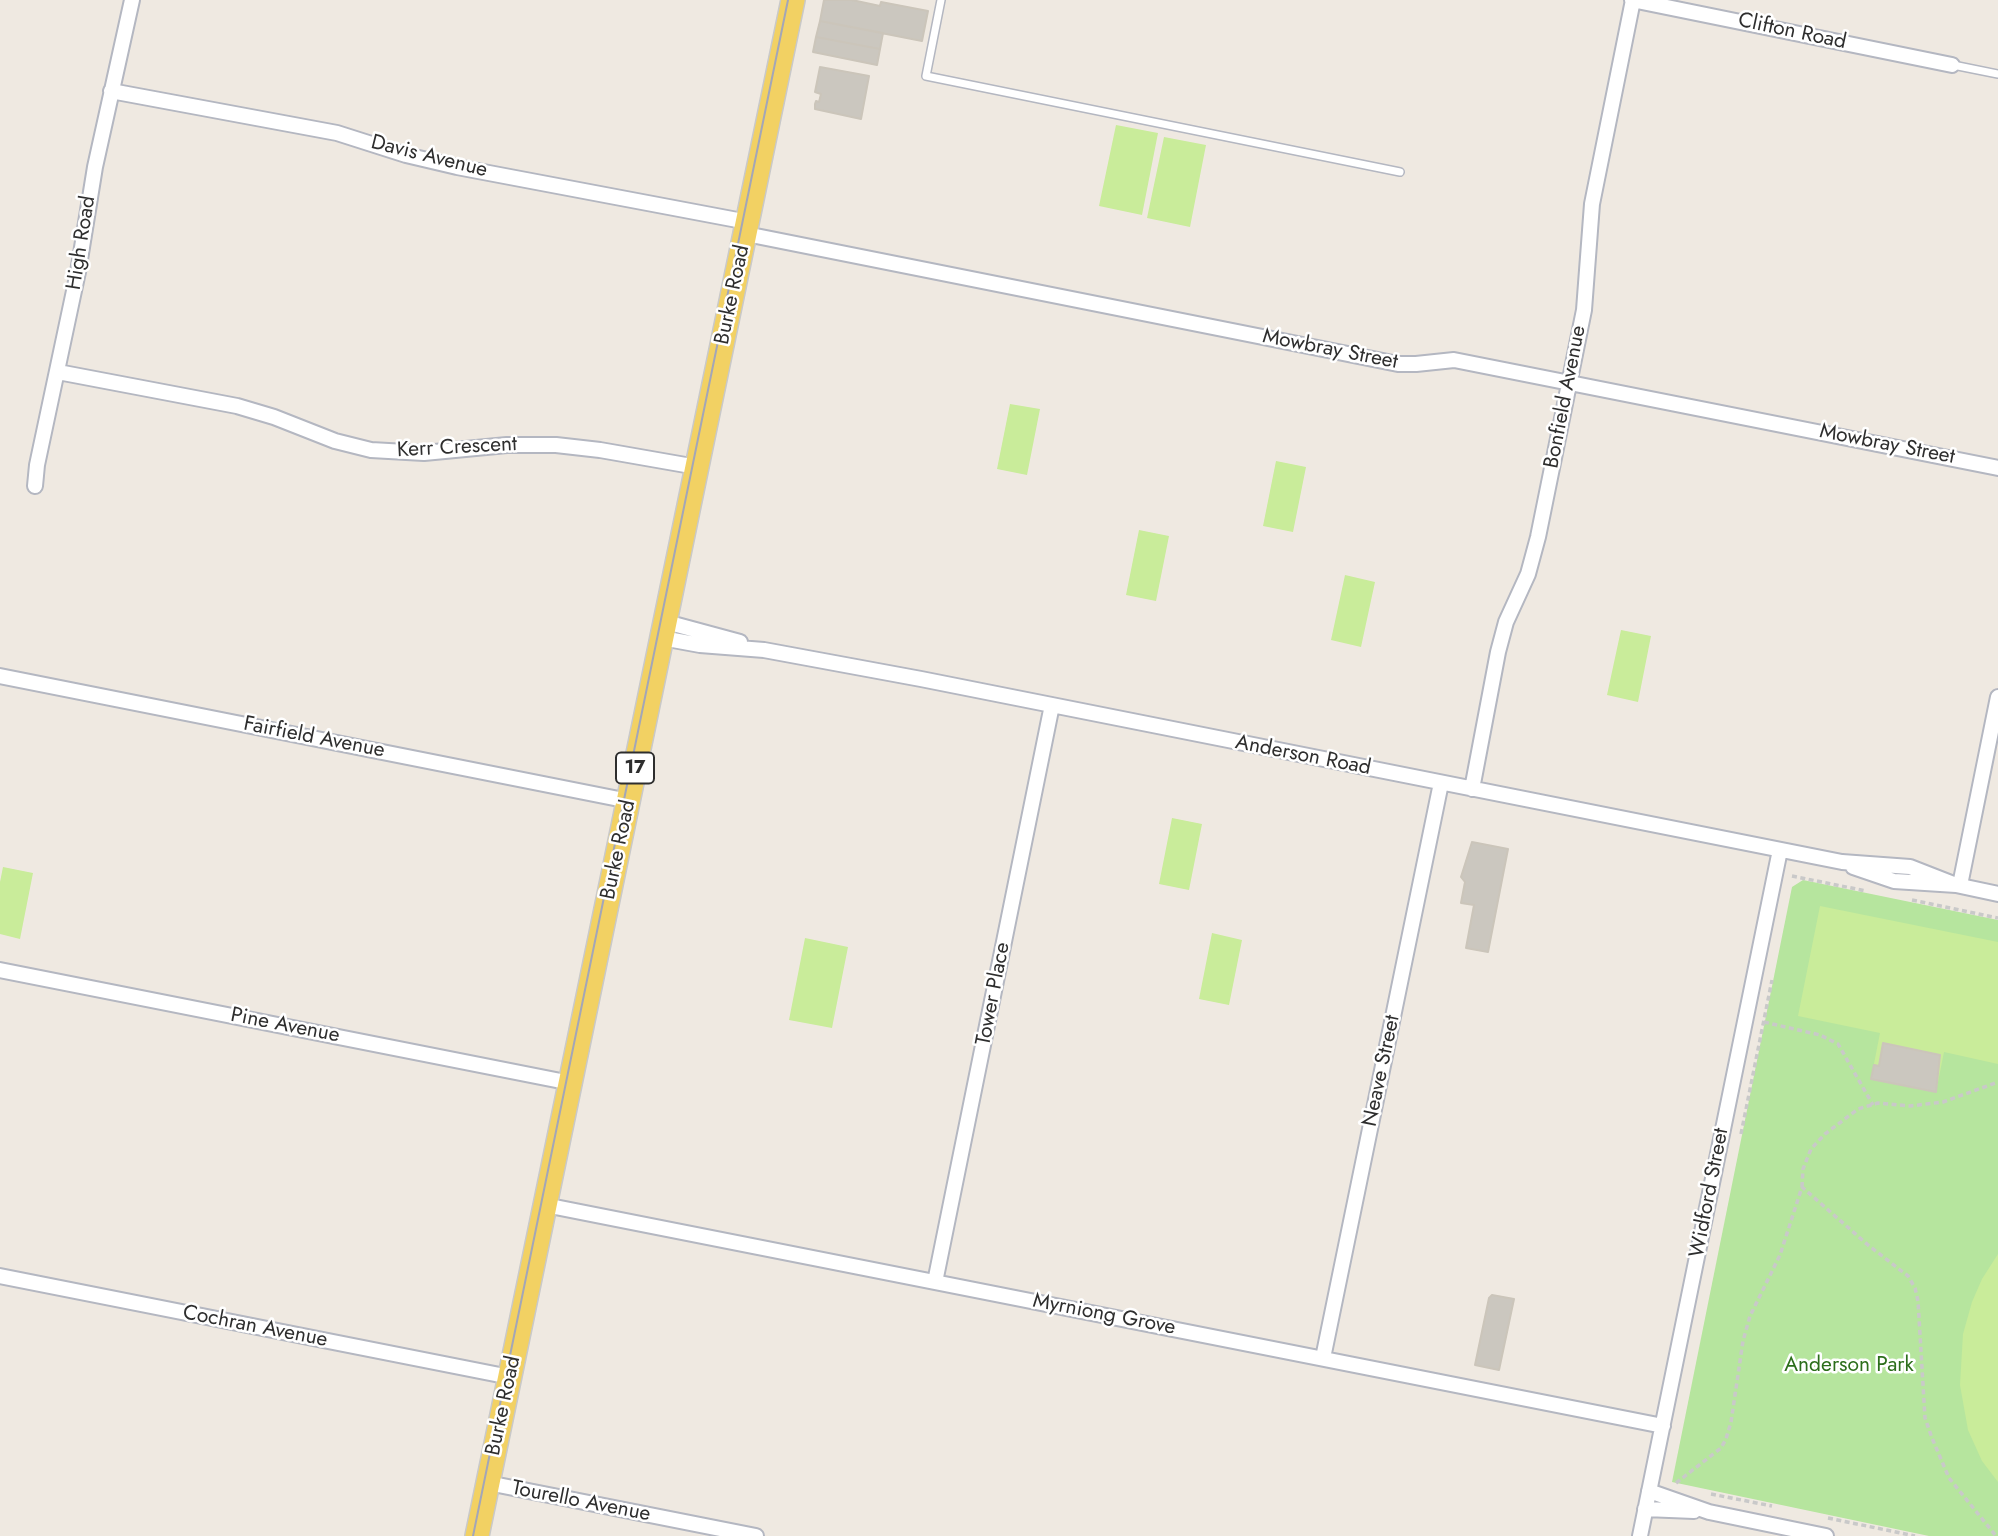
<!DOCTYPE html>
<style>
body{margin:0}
canvas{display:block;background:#efe9e1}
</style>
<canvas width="1998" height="1536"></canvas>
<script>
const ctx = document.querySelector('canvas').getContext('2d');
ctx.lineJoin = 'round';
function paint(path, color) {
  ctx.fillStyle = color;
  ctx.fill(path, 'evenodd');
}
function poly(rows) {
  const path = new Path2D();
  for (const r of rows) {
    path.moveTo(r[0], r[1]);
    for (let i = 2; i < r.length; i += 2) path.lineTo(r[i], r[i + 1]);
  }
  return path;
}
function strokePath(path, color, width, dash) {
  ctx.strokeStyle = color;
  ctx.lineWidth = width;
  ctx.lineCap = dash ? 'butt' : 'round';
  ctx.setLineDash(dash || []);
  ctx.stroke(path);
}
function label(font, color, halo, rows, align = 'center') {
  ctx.font = font + ' Jost,sans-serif';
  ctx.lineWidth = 5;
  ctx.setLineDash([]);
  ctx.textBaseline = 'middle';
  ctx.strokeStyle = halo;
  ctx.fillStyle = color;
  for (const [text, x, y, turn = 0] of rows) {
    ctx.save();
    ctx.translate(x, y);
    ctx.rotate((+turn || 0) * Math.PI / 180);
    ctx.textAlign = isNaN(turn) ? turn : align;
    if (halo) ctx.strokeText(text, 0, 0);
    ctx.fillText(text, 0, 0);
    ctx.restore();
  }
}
const green = poly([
 [1803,880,1998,920,1998,1536,1929,1536,1672,1482,1792,887]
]);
const pitch = poly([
 [1116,125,1158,133,1142,215,1099,206],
 [1164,137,1206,145,1190,227,1147,218],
 [1010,404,1040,409,1027,475,997,469],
 [1276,461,1306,467,1293,532,1263,526],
 [1139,530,1169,536,1156,601,1126,595],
 [1345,575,1375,582,1361,647,1331,640],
 [1621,630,1651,636,1638,702,1607,695],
 [1172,818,1202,824,1189,890,1159,884],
 [3,867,33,873,20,939,0,934,0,882],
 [1820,906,1998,942,1998,1064,1944,1052,1936,1092,1871,1079,1880,1033,1798,1016],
 [1212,933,1242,940,1229,1005,1199,999],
 [805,938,848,947,832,1028,789,1020],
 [1998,1254,1998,1482,1982,1461,1968,1430,1960,1385,1963,1334,1972,1302,1982,1279]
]);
const building = poly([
 [824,0,852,0,880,6,881,2,928,11,922,41,820,21,824,0],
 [820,21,883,33,880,49,816,37,820,21],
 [816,37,880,49,877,65,813,52,816,37],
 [820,67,869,76,861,119,815,109,815,104,816,101,819,102,821,94,815,92,820,67],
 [1472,842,1508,849,1488,952,1466,948,1474,905,1461,903,1465,882,1461,877,1472,842],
 [1883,1043,1940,1055,1936,1092,1871,1079,1874,1065,1879,1066,1883,1043],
 [1492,1295,1514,1299,1499,1370,1475,1365,1489,1298,1492,1295]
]);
const path = poly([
 [1792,876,1866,891],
 [1912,900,1998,918],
 [1764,1022,1820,1035,1838,1044,1873,1105],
 [1741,1134,1772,980],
 [1802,1187,1803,1169,1811,1149,1825,1134,1858,1109,1878,1103,1910,1106,1943,1102,1998,1082],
 [1676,1483,1721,1448,1726,1439,1731,1422,1743,1341,1750,1316,1780,1255,1802,1187,1868,1245,1908,1276,1915,1288,1918,1301,1925,1418,1932,1438,1949,1478,1996,1536],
 [1711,1494,1772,1506],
 [1828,1518,1915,1536]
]);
const service = poly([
 [941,0,926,76,1400,172],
 [1953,65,1998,74]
]);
const minor = poly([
 [1632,0,1952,65],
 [111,91,337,133,406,155,457,167,748,222],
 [746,234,1398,364,1416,364,1454,360,1998,468],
 [58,372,237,406,274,417,335,441,371,450,424,453,507,445,556,445,600,450,697,467],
 [35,486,37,465,78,272,95,167,132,0],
 [666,622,740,642],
 [662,638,700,645,764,650,921,679,1842,862,1910,867,1956,885],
 [0,676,629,801],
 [1472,789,1498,652,1506,622,1528,574,1538,537,1584,310,1592,204,1633,0],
 [1853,867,1894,881,1956,885,1998,894],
 [1960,885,1998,697],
 [0,970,571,1083],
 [545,1205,1663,1426],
 [0,1276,510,1377],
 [935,1282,1052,705],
 [1323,1358,1441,783],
 [488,1483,756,1536],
 [1649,1491,1709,1512,1826,1536],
 [1645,1509,1694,1511],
 [1640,1536,1780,850]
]);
const primary = poly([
 [477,1536,793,0]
]);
const tram = poly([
 [473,1536,788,0]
]);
const shields = [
 [635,768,38]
];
const shieldNames = [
 ["17",635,768]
];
const streetNames = [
 ["Clifton Road",1792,32,12],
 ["Davis Avenue",429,157,14],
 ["High Road",82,243,-81],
 ["Burke Road",733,295,-78],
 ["Mowbray Street",1330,350,11],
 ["Bonfield Avenue",1566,397,-79],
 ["Mowbray Street",1887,445,11],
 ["Kerr Crescent",457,448,-3],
 ["Fairfield Avenue",314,738,11],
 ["Anderson Road",1303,756,11],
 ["Burke Road",619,850,-78],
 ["Tower Place",994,994,-79],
 ["Pine Avenue",285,1026,11],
 ["Neave Street",1382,1071,-78],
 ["Widford Street",1710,1193,-79],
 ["Myrniong Grove",1104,1315,11],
 ["Cochran Avenue",255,1327,11],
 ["Burke Road",504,1406,-78],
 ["Tourello Avenue",581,1502,11]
];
const parkNames = [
 ["Anderson Park",1849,1366]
];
paint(green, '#b6e59e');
paint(pitch, '#c9ec9a');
paint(building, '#cbc7bf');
strokePath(building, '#cbc5ba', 2);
strokePath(service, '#b4b7c1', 10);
strokePath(minor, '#b4b7c1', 18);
strokePath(primary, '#c9c9c9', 26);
strokePath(path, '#c9c9c9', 3.5, [5, 3.5]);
strokePath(service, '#fff', 7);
strokePath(minor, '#fff', 14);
strokePath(primary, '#f2d163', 23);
strokePath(tram, '#a3a6b8', 2);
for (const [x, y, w] of shields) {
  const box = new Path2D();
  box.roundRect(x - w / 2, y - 15.5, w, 31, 5);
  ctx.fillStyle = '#fff';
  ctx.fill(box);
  strokePath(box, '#2e2e2e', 2);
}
label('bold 19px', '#2e2e2e', null, shieldNames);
label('21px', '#2e2e2e', '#fff', streetNames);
label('21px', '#2c6e1b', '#fff', parkNames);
</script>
